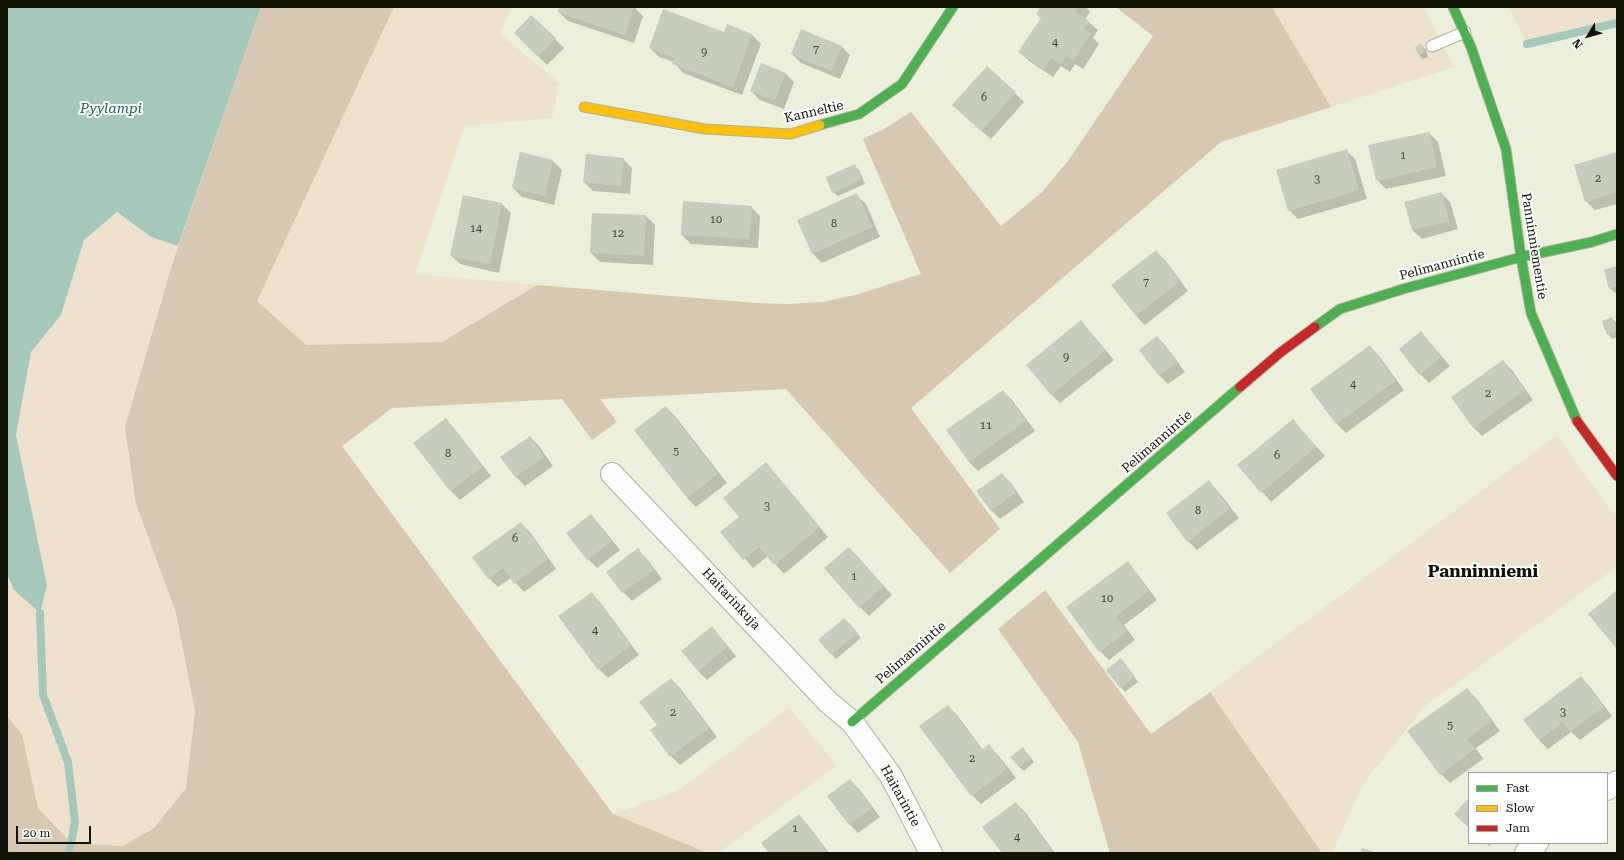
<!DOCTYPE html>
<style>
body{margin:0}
#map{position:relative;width:1624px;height:860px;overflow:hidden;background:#ebefdc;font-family:"Roboto Serif",serif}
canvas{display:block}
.frame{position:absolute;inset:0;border:8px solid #111307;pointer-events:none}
.legend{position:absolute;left:1468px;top:772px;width:140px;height:72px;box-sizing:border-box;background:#fff;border:1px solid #a0a19c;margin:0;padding:5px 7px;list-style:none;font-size:12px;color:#111307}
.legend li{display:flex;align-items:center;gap:8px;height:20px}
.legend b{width:20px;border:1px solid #a0a19c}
.north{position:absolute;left:1568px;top:16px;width:40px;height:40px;-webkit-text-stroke:3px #fff;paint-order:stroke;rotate:233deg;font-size:11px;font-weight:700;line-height:16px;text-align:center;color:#111307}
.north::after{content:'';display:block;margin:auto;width:14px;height:18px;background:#111307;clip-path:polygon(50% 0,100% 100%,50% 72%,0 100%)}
.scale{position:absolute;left:16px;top:826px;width:75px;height:18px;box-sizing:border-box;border:2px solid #111307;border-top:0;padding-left:5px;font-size:12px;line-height:14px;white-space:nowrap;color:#111307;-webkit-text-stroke:3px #fff;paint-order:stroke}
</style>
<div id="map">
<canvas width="1624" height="860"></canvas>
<div class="frame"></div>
<ul class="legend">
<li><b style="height:5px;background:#4caf50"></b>Fast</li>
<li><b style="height:5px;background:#ffc107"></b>Slow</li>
<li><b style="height:5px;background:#c62828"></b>Jam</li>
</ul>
<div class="north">N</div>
<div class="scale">20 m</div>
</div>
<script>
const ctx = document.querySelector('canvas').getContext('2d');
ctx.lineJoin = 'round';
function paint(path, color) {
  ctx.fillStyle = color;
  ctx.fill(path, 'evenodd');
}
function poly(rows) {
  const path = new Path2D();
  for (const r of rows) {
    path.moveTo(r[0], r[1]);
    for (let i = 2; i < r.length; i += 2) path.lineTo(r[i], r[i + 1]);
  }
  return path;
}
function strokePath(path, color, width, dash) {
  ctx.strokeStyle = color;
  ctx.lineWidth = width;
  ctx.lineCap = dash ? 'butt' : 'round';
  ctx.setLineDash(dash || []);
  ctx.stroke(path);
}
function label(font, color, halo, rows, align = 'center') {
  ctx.font = font + ' "Roboto Serif",serif';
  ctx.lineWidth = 4;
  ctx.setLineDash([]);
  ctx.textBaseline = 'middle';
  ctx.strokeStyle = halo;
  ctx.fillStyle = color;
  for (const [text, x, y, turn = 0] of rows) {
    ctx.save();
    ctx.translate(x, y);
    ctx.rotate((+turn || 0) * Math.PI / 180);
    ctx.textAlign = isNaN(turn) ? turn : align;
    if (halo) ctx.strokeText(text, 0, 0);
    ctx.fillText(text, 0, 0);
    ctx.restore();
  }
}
const green = poly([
 [261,7,136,504,176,613,195,711,186,788,154,828,123,846,71,843,38,808,22,734,7,716,7,574,14,590,40,613,47,585,16,435,31,352,61,315,84,240,117,212,151,237,178,246],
 [394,7,512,7,500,34,559,83,552,118,465,126,415,274,537,285,442,342,305,345,257,301],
 [1272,7,1424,7,1454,67,1331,107],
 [1509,7,1617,7,1617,23,1527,44],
 [1557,435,1607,505,1617,516,1617,567,1425,706,1363,784,1332,853,1322,853,1210,692],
 [789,707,837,766,718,853,708,853,613,814,679,790]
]);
const forest = poly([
 [261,7,394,7,257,301,306,345,442,342,537,285,756,303,787,304,823,302,859,294,921,274,863,139,886,128,911,112,1001,226,1042,192,1068,161,1153,36,1116,7,1272,7,1331,107,1221,142,911,408,1000,529,950,573,786,389,600,399,617,422,592,440,562,399,392,408,342,446,613,814,708,853,7,853,7,716,22,734,38,808,71,843,123,846,154,828,186,788,195,711,176,613,136,504,125,427,172,265],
 [1045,590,1151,734,1210,692,1322,853,1110,853,1078,742,998,629]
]);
const water = poly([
 [7,7,261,7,178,246,151,237,117,212,84,240,61,315,31,352,16,435,47,585,40,613,14,590,7,574]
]);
const shadow = poly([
 [560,7,634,7,643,16,634,43,568,21,559,12],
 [1042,7,1086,7,1090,12,1085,19,1098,30,1093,38,1099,44,1083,69,1075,64,1070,72,1061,66,1053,77,1029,61,1020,52,1042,18],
 [728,26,752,35,761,44,742,95,683,73,674,62,659,57,650,48,725,34],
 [515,33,555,39,564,48,547,65],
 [1421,45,1426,50,1428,57,1423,59,1419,55],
 [841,46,850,55,840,79,801,63,792,54],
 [785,73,794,82,784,109,760,100,751,91],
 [1015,93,1024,102,991,139,962,114],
 [1429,133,1438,142,1446,176,1386,189,1377,180],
 [1346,150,1355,159,1367,199,1298,219,1289,210],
 [1617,153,1617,204,1595,210,1586,201],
 [623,159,632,168,630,194,593,191,584,182],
 [553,161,562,170,554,205,522,197,513,188],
 [854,165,859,170,865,184,838,196,833,192],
 [1441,193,1450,202,1458,229,1422,239,1412,230],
 [856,195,866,204,880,237,822,263,813,254],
 [464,196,502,204,511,213,499,273,460,264,451,255],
 [751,207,760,216,758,248,691,244,682,235],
 [646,216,655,225,653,265,600,262,591,253],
 [1156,251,1165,260,1188,291,1145,325,1136,316],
 [1617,267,1617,292,1615,293,1610,288],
 [1612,318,1617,324,1617,337,1612,339,1608,334],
 [1081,321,1114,360,1060,403,1051,394],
 [1421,332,1450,366,1429,383,1420,374],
 [1157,337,1166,346,1185,372,1168,384,1159,375],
 [1370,347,1379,356,1404,390,1346,433,1337,424,1311,390],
 [1503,361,1512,370,1533,400,1482,436,1473,427],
 [1003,391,1012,400,1035,431,978,471,969,462,947,430],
 [666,407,675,416,727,483,696,507,687,498],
 [445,419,454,428,491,476,460,500,451,491,414,443],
 [1292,420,1325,456,1271,502,1239,465],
 [530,437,539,446,553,466,525,486,516,477,502,457],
 [766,463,828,537,784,574,768,556,753,568,722,532,740,517],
 [1002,474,1011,483,1024,502,1000,519,991,510],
 [1209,482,1218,491,1239,518,1197,550,1188,541],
 [591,516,600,525,620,550,597,568,588,559,568,534],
 [521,523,530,532,556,569,524,592,511,578,498,587,489,578],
 [638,550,647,559,662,579,632,601,623,592,608,572],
 [858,557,892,595,869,616,860,607],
 [1127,563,1136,572,1157,600,1124,625,1135,640,1109,660,1100,651],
 [591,593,600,602,639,655,608,678,599,669],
 [849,623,861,638,836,659,819,640],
 [712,627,736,656,707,680,698,671],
 [1125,664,1138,682,1125,692,1121,687],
 [1581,678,1590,687,1612,716,1580,740,1571,732,1548,749,1539,740,1524,720],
 [671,679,680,688,717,737,680,765,671,756,658,725],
 [1467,689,1476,698,1500,731,1476,748,1483,759,1450,783,1441,774],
 [948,706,957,715,983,750,989,746,998,755,1016,778,981,804,972,795],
 [1023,748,1034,762,1024,771,1019,767],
 [850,780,859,789,880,817,858,833,849,824],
 [1016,803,1025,812,1055,853,1003,853],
 [799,816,808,825,829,853,770,853],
 [1486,843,1492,843,1489,846]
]);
const stream = poly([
 [1527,44,1617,23],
 [40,613,43,695,68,762,75,822,69,853]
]);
const building = poly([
 [559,7,634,7,625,35,558,12],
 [1041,7,1078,7,1075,11,1089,21,1084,29,1091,34,1073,61,1066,56,1061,64,1051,58,1044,69,1018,52,1041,18,1036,14],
 [663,9,724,32,727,24,752,34,733,87,672,64,675,58,649,48],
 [531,15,556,38,538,57,514,33],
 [801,29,842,46,831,71,791,54],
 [1421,44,1425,53,1418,55,1415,47],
 [761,63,786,73,775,100,750,91],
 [987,66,1016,92,981,131,952,105],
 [1429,132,1437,167,1376,181,1368,145],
 [1347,149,1359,190,1288,211,1276,170],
 [520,152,553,160,545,196,512,188],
 [1617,152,1617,192,1585,202,1574,165],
 [586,154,624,158,621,186,583,182],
 [855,164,861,180,832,193,826,177],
 [1442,192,1449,221,1412,230,1404,202],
 [857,193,872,227,812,254,797,220],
 [463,195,502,203,490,264,450,256],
 [683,201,752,206,749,239,681,235],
 [592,213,646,215,644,256,590,253],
 [1156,250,1180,281,1136,316,1111,285],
 [1617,266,1617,286,1609,289,1604,270],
 [1612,317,1617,331,1607,335,1602,321],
 [1081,320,1105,351,1051,395,1026,365],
 [1421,331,1441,357,1419,375,1399,349],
 [1157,336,1177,362,1159,376,1139,350],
 [1370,345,1396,381,1336,424,1310,389],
 [1503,360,1525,390,1473,428,1451,397],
 [1003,390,1026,421,969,462,946,430],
 [666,406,718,474,687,498,634,430],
 [446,418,483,466,450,491,413,443],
 [1293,419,1316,447,1261,493,1237,465],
 [530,436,544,457,515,477,500,457],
 [766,462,820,527,774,565,759,547,743,560,720,532,739,517,723,498],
 [1002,473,1016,492,991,511,976,491],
 [1209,480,1230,509,1187,542,1166,513],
 [591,514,612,541,587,560,566,533],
 [521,522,548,559,514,584,503,568,488,579,472,557],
 [849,547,884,586,859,608,824,568],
 [638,548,654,570,622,593,606,572],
 [1128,561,1149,591,1116,616,1127,631,1099,652,1066,607],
 [1617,590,1617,647,1616,648,1588,614],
 [592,592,631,645,598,670,558,616],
 [844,618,858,633,831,655,818,640],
 [712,626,728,647,698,671,681,651],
 [1121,658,1135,677,1120,688,1106,670],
 [1581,676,1604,707,1570,732,1563,722,1539,740,1523,720],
 [671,678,709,728,670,757,650,730,657,725,639,702],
 [1467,688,1492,721,1467,739,1475,749,1440,775,1407,731],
 [948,705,982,750,989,744,1007,769,971,796,919,726],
 [1023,747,1031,758,1019,767,1010,757],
 [850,779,872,808,849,825,827,796],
 [1469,798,1469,828,1454,814],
 [1016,802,1052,850,1048,853,1002,853,982,827],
 [799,814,828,853,769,853,761,843],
 [1362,848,1378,853,1360,853]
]);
const lane = poly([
 [1432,46,1465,32]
]);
const street = poly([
 [612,474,828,702,852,722,891,776,931,853],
 [1607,789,1617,782],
 [1526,853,1537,843]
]);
const fast = poly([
 [1453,7,1471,47,1506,149,1521,257,1531,313,1577,421],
 [820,125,859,114,902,84,953,7],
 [1315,327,1340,309,1403,289,1521,257,1592,242,1617,234],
 [852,722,1240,387]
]);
const slow = poly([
 [584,107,705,129,791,134,820,125]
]);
const jam = poly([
 [1240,387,1281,352,1315,327],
 [1577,421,1617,476]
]);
const numberNames = [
 ["4",1055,43],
 ["7",816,50],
 ["9",704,53],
 ["6",984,98],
 ["1",1403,156],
 ["2",1598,179],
 ["3",1317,180],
 ["10",716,220],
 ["8",834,224],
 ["14",476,229],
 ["12",618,234],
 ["7",1146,283],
 ["9",1066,358],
 ["4",1353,385],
 ["2",1488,394],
 ["11",986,426],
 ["5",676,452],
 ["8",448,454],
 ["6",1277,456],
 ["3",767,507],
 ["8",1198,511],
 ["6",515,539],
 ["1",854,577],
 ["10",1107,599],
 ["4",595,631],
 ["2",673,713],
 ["3",1563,713],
 ["5",1450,726],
 ["2",972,759],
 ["1",795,829],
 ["4",1017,838]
];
const streetNames = [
 ["Kanneltie",814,112,-13],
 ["Panninniementie",1534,246,81],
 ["Pelimannintie",1442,265,-15],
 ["Pelimannintie",1157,442,-41],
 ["Haitarinkuja",731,599,47],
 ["Pelimannintie",911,653,-41],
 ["Haitarintie",900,796,61]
];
const waterNames = [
 ["Pyylampi",111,109]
];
const districtNames = [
 ["Panninniemi",1483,572]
];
paint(green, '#eee2cf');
paint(forest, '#d8c7b1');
paint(water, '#a6c8ba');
paint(shadow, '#0003');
strokePath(stream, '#a6c8ba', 8);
paint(building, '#c6cdbf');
strokePath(lane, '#adb1a2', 13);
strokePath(street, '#adb1a2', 24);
strokePath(fast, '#adb1a2', 11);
strokePath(slow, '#adb1a2', 11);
strokePath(jam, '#adb1a2', 11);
strokePath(lane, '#fcfdfa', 11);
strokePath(street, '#fcfdfa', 22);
strokePath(fast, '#4caf50', 9);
strokePath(slow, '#ffc107', 9);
strokePath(jam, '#c62828', 9);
label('11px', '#3e4235', null, numberNames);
label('13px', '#111307', '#fff', streetNames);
label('italic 14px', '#1e5c4f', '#fff', waterNames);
label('bold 17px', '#111307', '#fff', districtNames);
</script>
